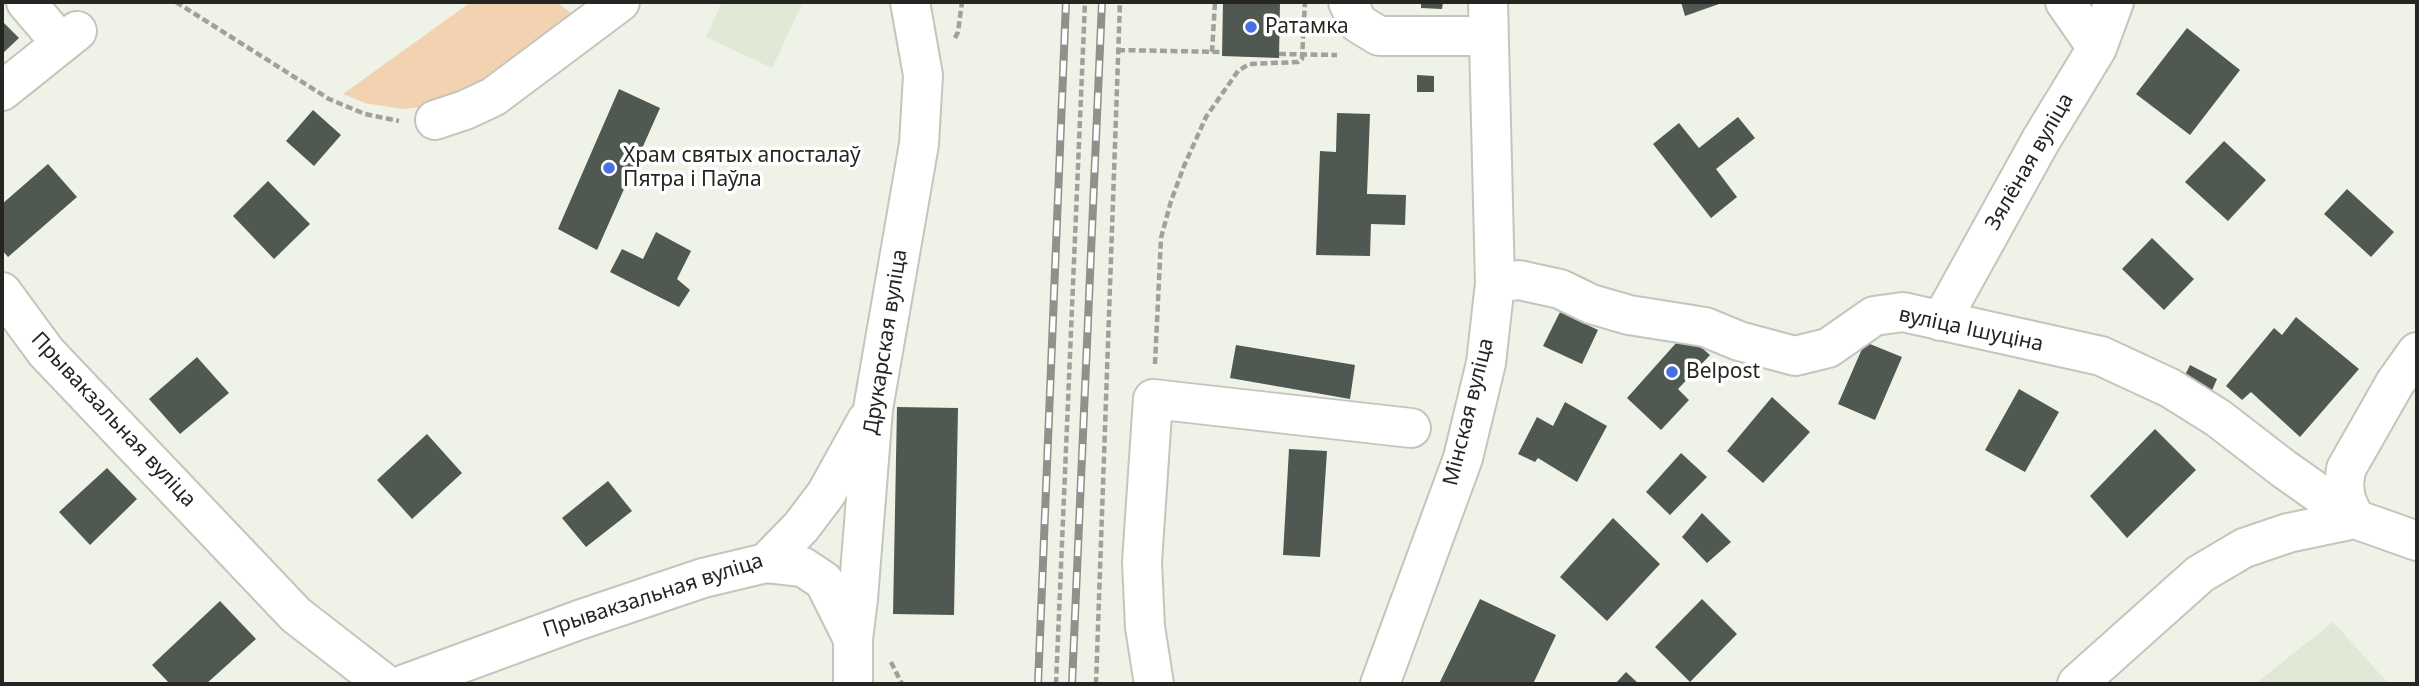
<!DOCTYPE html>
<meta charset="utf-8">
<style>
body{margin:0}
#map{position:relative;width:2419px;height:686px;overflow:hidden;background:#eef2e7;font-family:"Noto Sans",sans-serif}
canvas{display:block}
.frame{position:absolute;inset:0;border:4px solid #252622;pointer-events:none}
</style>
<div id="map">
<canvas width="2419" height="686"></canvas>
<div class="frame"></div>
</div>
<script>
const ctx = document.querySelector('canvas').getContext('2d');
ctx.lineJoin = 'round';
function paint(path, color) {
  ctx.fillStyle = color;
  ctx.fill(path, 'evenodd');
}
function poly(rows) {
  const path = new Path2D();
  for (const r of rows) {
    path.moveTo(r[0], r[1]);
    for (let i = 2; i < r.length; i += 2) path.lineTo(r[i], r[i + 1]);
  }
  return path;
}
function strokePath(path, color, width, dash) {
  ctx.strokeStyle = color;
  ctx.lineWidth = width;
  ctx.lineCap = dash ? 'butt' : 'round';
  ctx.setLineDash(dash || []);
  ctx.stroke(path);
}
function label(font, color, halo, rows, align = 'center') {
  ctx.font = font + ' "Noto Sans",sans-serif';
  ctx.lineWidth = 7;
  ctx.setLineDash([]);
  ctx.textBaseline = 'middle';
  ctx.strokeStyle = halo;
  ctx.fillStyle = color;
  for (const [text, x, y, turn = 0] of rows) {
    ctx.save();
    ctx.translate(x, y);
    ctx.rotate((+turn || 0) * Math.PI / 180);
    ctx.textAlign = isNaN(turn) ? turn : align;
    if (halo) ctx.strokeText(text, 0, 0);
    ctx.fillText(text, 0, 0);
    ctx.restore();
  }
}
const built = poly([
 [722,2,803,2,772,68,706,37],
 [2333,622,2389,684,2255,684]
]);
const green = poly([
 [471,2,557,2,577,18,485,87,437,106,402,109,365,103,343,94]
]);
const building = poly([
 [1223,2,1280,2,1279,58,1222,56],
 [1421,2,1443,2,1442,9,1421,8],
 [1681,2,1718,2,1719,4,1685,16],
 [2,21,19,38,2,54],
 [2187,28,2240,70,2190,135,2136,94],
 [1417,75,1434,76,1434,92,1417,92],
 [619,89,660,108,597,250,558,229],
 [313,110,341,135,314,166,286,141],
 [1337,113,1370,114,1367,194,1406,195,1405,225,1371,224,1370,256,1316,255,1320,151,1336,152],
 [1738,117,1755,138,1716,169,1737,197,1711,218,1653,144,1679,123,1699,148],
 [2224,141,2266,180,2228,221,2185,182],
 [48,164,77,197,8,257,2,250,2,204],
 [268,181,310,224,274,259,233,216],
 [2347,189,2394,232,2371,257,2324,214],
 [656,232,691,251,677,279,690,290,679,307,610,272,622,249,643,259],
 [2152,238,2194,279,2164,310,2122,269],
 [1560,312,1598,330,1582,364,1543,346],
 [2296,317,2359,369,2300,437,2251,392,2242,400,2226,386,2274,328,2282,335],
 [1685,333,1710,355,1678,389,1689,400,1661,430,1627,398],
 [1865,342,1902,357,1875,420,1838,404],
 [1236,345,1355,365,1350,399,1230,378],
 [197,357,229,393,180,434,149,399],
 [2190,365,2217,379,2210,395,2182,381],
 [2019,389,2059,412,2025,472,1985,450],
 [1772,397,1810,432,1763,483,1727,451],
 [1565,402,1607,426,1577,482,1538,458,1535,462,1518,454,1537,417,1553,426],
 [897,407,958,408,954,615,893,614],
 [2155,429,2196,470,2127,538,2090,496],
 [427,434,462,473,412,519,377,480],
 [1289,449,1327,451,1320,557,1283,555],
 [1681,453,1707,477,1670,515,1646,492],
 [107,468,137,499,90,545,59,512],
 [608,481,632,511,586,547,562,518],
 [1702,513,1731,542,1707,563,1682,537],
 [1613,518,1660,564,1607,621,1560,577],
 [1480,599,1556,635,1533,684,1439,684],
 [1702,599,1737,634,1690,682,1655,647],
 [220,601,256,639,206,684,170,684,152,665],
 [1626,672,1639,684,1615,684]
]);
const path = poly([
 [176,2,329,99,365,114,399,121],
 [955,38,958,32,962,2],
 [1118,50,1222,52],
 [1212,52,1215,2],
 [1279,54,1337,55],
 [1155,364,1161,238,1171,201,1184,166,1206,117,1238,71,1249,64,1298,62,1302,59,1305,2],
 [891,662,902,684],
 [1056,684,1085,2],
 [1096,684,1120,2]
]);
const minor = poly([
 [26,2,60,42],
 [1348,2,1358,23,1379,36,1488,36],
 [2065,2,2097,48],
 [2,91,77,31],
 [435,120,465,110,493,97,620,2],
 [1495,283,1519,280,1560,289,1591,304,1629,315,1705,327,1739,341,1795,356,1828,348,1874,316,1903,312,2101,356,2170,388,2218,418,2284,469,2355,519,2417,541],
 [2,292,46,352,296,615,385,684],
 [1941,321,2041,140,2097,48,2114,2],
 [2355,519,2346,500,2344,485,2346,469,2395,383,2417,352],
 [766,563,803,567,824,581,853,639],
 [405,684,579,620,703,578,766,563,801,527,826,494,867,420],
 [853,684,853,639,858,599,873,409,919,144,923,75,910,2],
 [1154,684,1145,627,1142,562,1153,399,1411,428],
 [1380,684,1463,458,1486,363,1495,283,1488,2],
 [2077,684,2200,574,2244,548,2288,533,2355,519]
]);
const rail = poly([
 [1038,684,1066,2],
 [1072,684,1102,2]
]);
const markers = [
 [1251,27,7,"#4770e2"],
 [609,168,7,"#4770e2"],
 [1672,372,7,"#4770e2"]
];
const poiNames = [
 ["Ратамка",1265,27],
 ["Храм святых апосталаў",623,156],
 ["Пятра і Паўла",623,180],
 ["Belpost",1686,372]
];
const streetNames = [
 ["Зялёная вуліца",2030,162,-60],
 ["вуліца Ішуціна",1971,330,12],
 ["Друкарская вуліца",886,342,-81],
 ["Мінская вуліца",1469,412,-76],
 ["Прывакзальная вуліца",113,420,47],
 ["Прывакзальная вуліца",653,596,-18]
];
paint(built, '#e1e8d5');
paint(green, '#f3d2b1');
paint(building, '#505852');
strokePath(minor, '#c2c6bb', 42);
strokePath(path, '#9fa29a', 4.5, [7, 3.5]);
strokePath(minor, '#fff', 38);
strokePath(rail, '#8f918a', 8);
strokePath(rail, '#fff', 5, [16]);
for (const [x, y, r, color] of markers) {
  const dot = new Path2D();
  dot.arc(x, y, r, 0, 2 * Math.PI);
  ctx.fillStyle = color;
  ctx.fill(dot);
  strokePath(dot, '#fff', 2.5);
}
label('21px', '#252622', '#fff', poiNames, 'left');
label('21px', '#252622', '#fff', streetNames);
</script>
